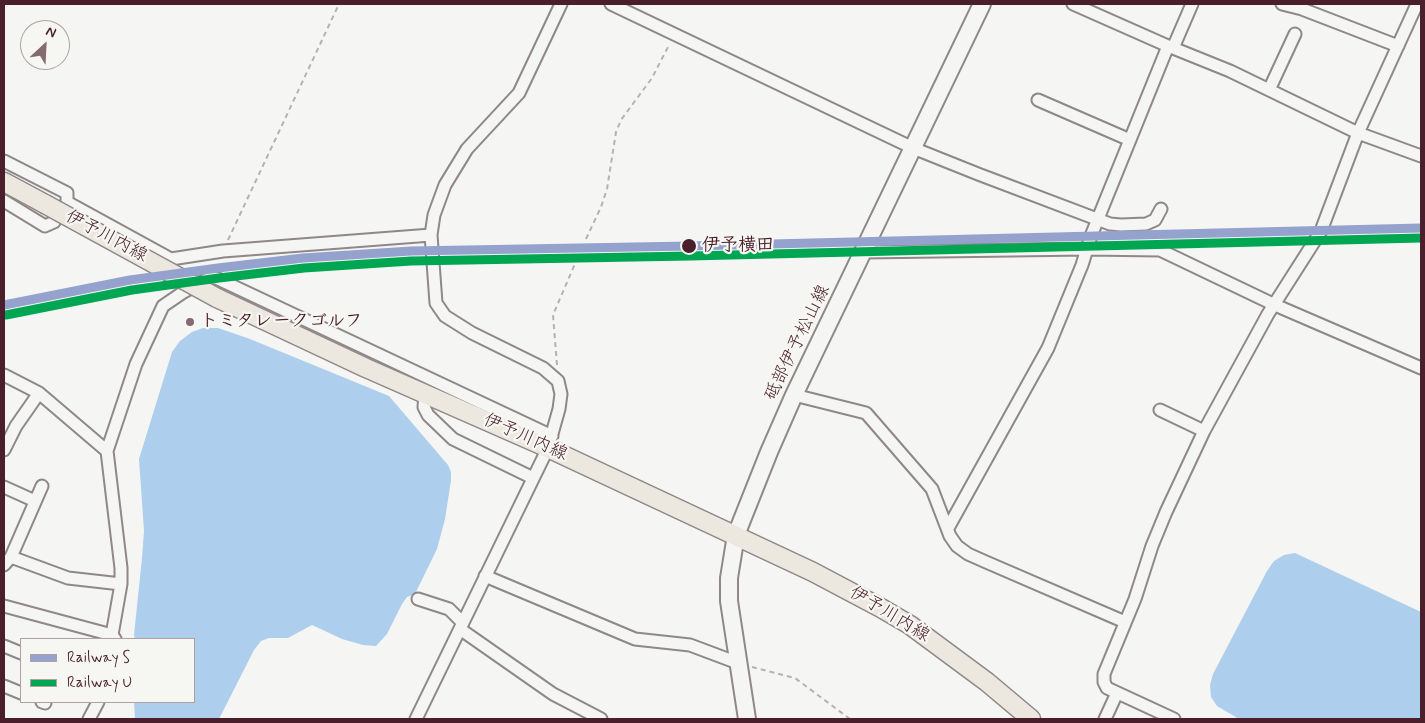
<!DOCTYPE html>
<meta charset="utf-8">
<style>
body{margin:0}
#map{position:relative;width:1425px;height:723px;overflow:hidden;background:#f5f5f3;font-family:Mynerve,sans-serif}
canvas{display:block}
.frame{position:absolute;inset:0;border:5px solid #4a1f2b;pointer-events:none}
.legend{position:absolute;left:20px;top:638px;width:175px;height:65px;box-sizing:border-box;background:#f6f6f2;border:1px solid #b1a0a2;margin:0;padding:6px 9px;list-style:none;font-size:15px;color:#4a1f2b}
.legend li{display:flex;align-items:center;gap:10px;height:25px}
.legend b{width:25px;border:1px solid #b1a0a2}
.north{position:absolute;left:20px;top:20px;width:50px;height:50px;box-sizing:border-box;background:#f6f6f2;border:1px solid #b1a0a2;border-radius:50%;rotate:25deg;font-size:14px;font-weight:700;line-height:20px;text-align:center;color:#4a1f2b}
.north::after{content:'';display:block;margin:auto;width:18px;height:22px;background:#866a71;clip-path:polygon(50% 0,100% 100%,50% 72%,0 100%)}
</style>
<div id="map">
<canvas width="1425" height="723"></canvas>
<div class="frame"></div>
<ul class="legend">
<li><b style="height:6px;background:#94a2cd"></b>Railway S</li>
<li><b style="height:6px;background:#00a651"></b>Railway U</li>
</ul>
<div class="north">N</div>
</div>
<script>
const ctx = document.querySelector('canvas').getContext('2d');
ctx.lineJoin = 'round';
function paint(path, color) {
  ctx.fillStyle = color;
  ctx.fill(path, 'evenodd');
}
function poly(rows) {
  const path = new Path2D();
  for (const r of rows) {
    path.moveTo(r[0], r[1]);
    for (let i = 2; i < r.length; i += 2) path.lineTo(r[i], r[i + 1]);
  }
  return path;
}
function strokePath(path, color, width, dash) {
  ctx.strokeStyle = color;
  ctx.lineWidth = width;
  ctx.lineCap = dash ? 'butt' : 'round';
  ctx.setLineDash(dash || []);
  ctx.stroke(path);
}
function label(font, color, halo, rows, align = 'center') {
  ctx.font = font + ' Mynerve,"Klee One",sans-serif';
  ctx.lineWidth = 4.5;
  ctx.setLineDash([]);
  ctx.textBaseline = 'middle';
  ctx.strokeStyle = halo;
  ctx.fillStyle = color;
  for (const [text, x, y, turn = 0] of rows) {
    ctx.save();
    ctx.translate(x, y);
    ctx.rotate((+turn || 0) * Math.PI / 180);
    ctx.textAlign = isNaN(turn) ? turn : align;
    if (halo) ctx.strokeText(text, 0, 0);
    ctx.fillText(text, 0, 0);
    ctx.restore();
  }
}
const water = poly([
 [203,328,218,328,250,339,389,396,448,465,451,472,451,480,445,519,437,549,415,594,407,597,402,604,387,634,376,646,363,645,342,639,312,625,288,638,269,638,261,641,254,650,219,719,135,719,134,702,194,702,194,639,135,639,134,635,142,558,144,531,139,459,172,352,180,341,192,332],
 [1295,553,1421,612,1421,719,1239,719,1217,706,1211,697,1210,685,1213,674,1267,571,1274,561,1284,555]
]);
const path = poly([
 [586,239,601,207,607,189,616,132,621,120,652,78,669,45],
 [228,240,339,4],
 [557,365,553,315,577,259,846,253],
 [752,667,795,678,850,719]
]);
const minor = poly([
 [611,4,913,148,978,174,1110,224,1121,225,1146,224,1155,220,1161,209],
 [1073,4,1168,46,1230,71,1358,133,1421,156],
 [1282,4,1302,9,1398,46],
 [1173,48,1192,4],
 [1269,90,1295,34],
 [1038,100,1130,140],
 [4,161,67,193,67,202,171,259,223,251,431,235],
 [4,201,45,226,54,222,63,208],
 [863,252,1087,249,1160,250,1275,305,1421,368],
 [4,375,39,393,107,451],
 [425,394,424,407,428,415,453,439,533,478],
 [794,395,866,413,932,489,950,536,957,546,968,554,986,562,1125,622],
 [1160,410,1204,431],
 [4,450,16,426,39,393],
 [4,487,35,501],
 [948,528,1048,348,1082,265,1091,236,1168,46],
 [11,557,42,486],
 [4,565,11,557,68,578,121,584],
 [485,576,635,639,690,645,738,663],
 [418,599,449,609,463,623],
 [4,606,112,635,115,639],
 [460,629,553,694,601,719],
 [112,635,121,584,121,568,107,451,136,364,163,306,182,293,209,278,216,278,552,436],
 [4,646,21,653],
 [4,686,21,693],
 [42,702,45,703],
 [89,719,98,702],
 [416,719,548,448,559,409,561,394,558,381,543,368,472,333,445,316,436,303,431,235,434,215,445,185,467,149,519,93,561,4],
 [1105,719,1117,693],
 [1174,719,1107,688,1104,682,1104,674,1135,599,1152,546,1166,512,1204,431,1268,314,1321,231,1358,133,1417,4]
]);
const secondary = poly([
 [747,719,729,601,729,578,736,535,769,452,794,395,982,4]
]);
const primary = poly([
 [4,182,45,204],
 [217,298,366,368,548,448,813,572,881,608,910,625,987,682,1031,719]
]);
const primaryBridge = poly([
 [45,204,217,298]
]);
const rail1 = poly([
 [4,305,130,280,218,268,303,258,411,251,690,246,1421,228]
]);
const rail2 = poly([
 [6,315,132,290,219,278,304,268,411,261,690,256,1421,238]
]);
const markers = [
 [689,246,8,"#4a1f2b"],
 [190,322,5,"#866a71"]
];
const streetNames = [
 ["伊予川内線",106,237,28],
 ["砥部伊予松山線",798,343,-64],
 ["伊予川内線",525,438,24],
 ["伊予川内線",889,615,31]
];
const stopNames = [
 ["伊予横田",702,246]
];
const poiNames = [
 ["トミタレークゴルフ",200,322]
];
paint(water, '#aeceed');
strokePath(minor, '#8f8788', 15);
strokePath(secondary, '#8f8788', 20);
strokePath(primary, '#8f8788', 21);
strokePath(path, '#b6b2b2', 2, [5, 4]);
strokePath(minor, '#f5f5f3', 11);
strokePath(secondary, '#f5f5f3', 16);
strokePath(primary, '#ece8df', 18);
strokePath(primaryBridge, '#8f8788', 21, []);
strokePath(primaryBridge, '#ece8df', 18);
strokePath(rail1, '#94a2cd', 9);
strokePath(rail2, '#00a651', 9);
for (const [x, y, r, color] of markers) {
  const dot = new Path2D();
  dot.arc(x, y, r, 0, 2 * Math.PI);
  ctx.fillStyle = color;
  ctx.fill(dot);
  strokePath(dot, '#f6f6f2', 2);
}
label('18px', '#4a1f2b', '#f6f6f2', streetNames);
label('bold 18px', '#4a1f2b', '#f6f6f2', stopNames, 'left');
label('bold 18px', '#4a1f2b', '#f6f6f2', poiNames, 'left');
</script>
